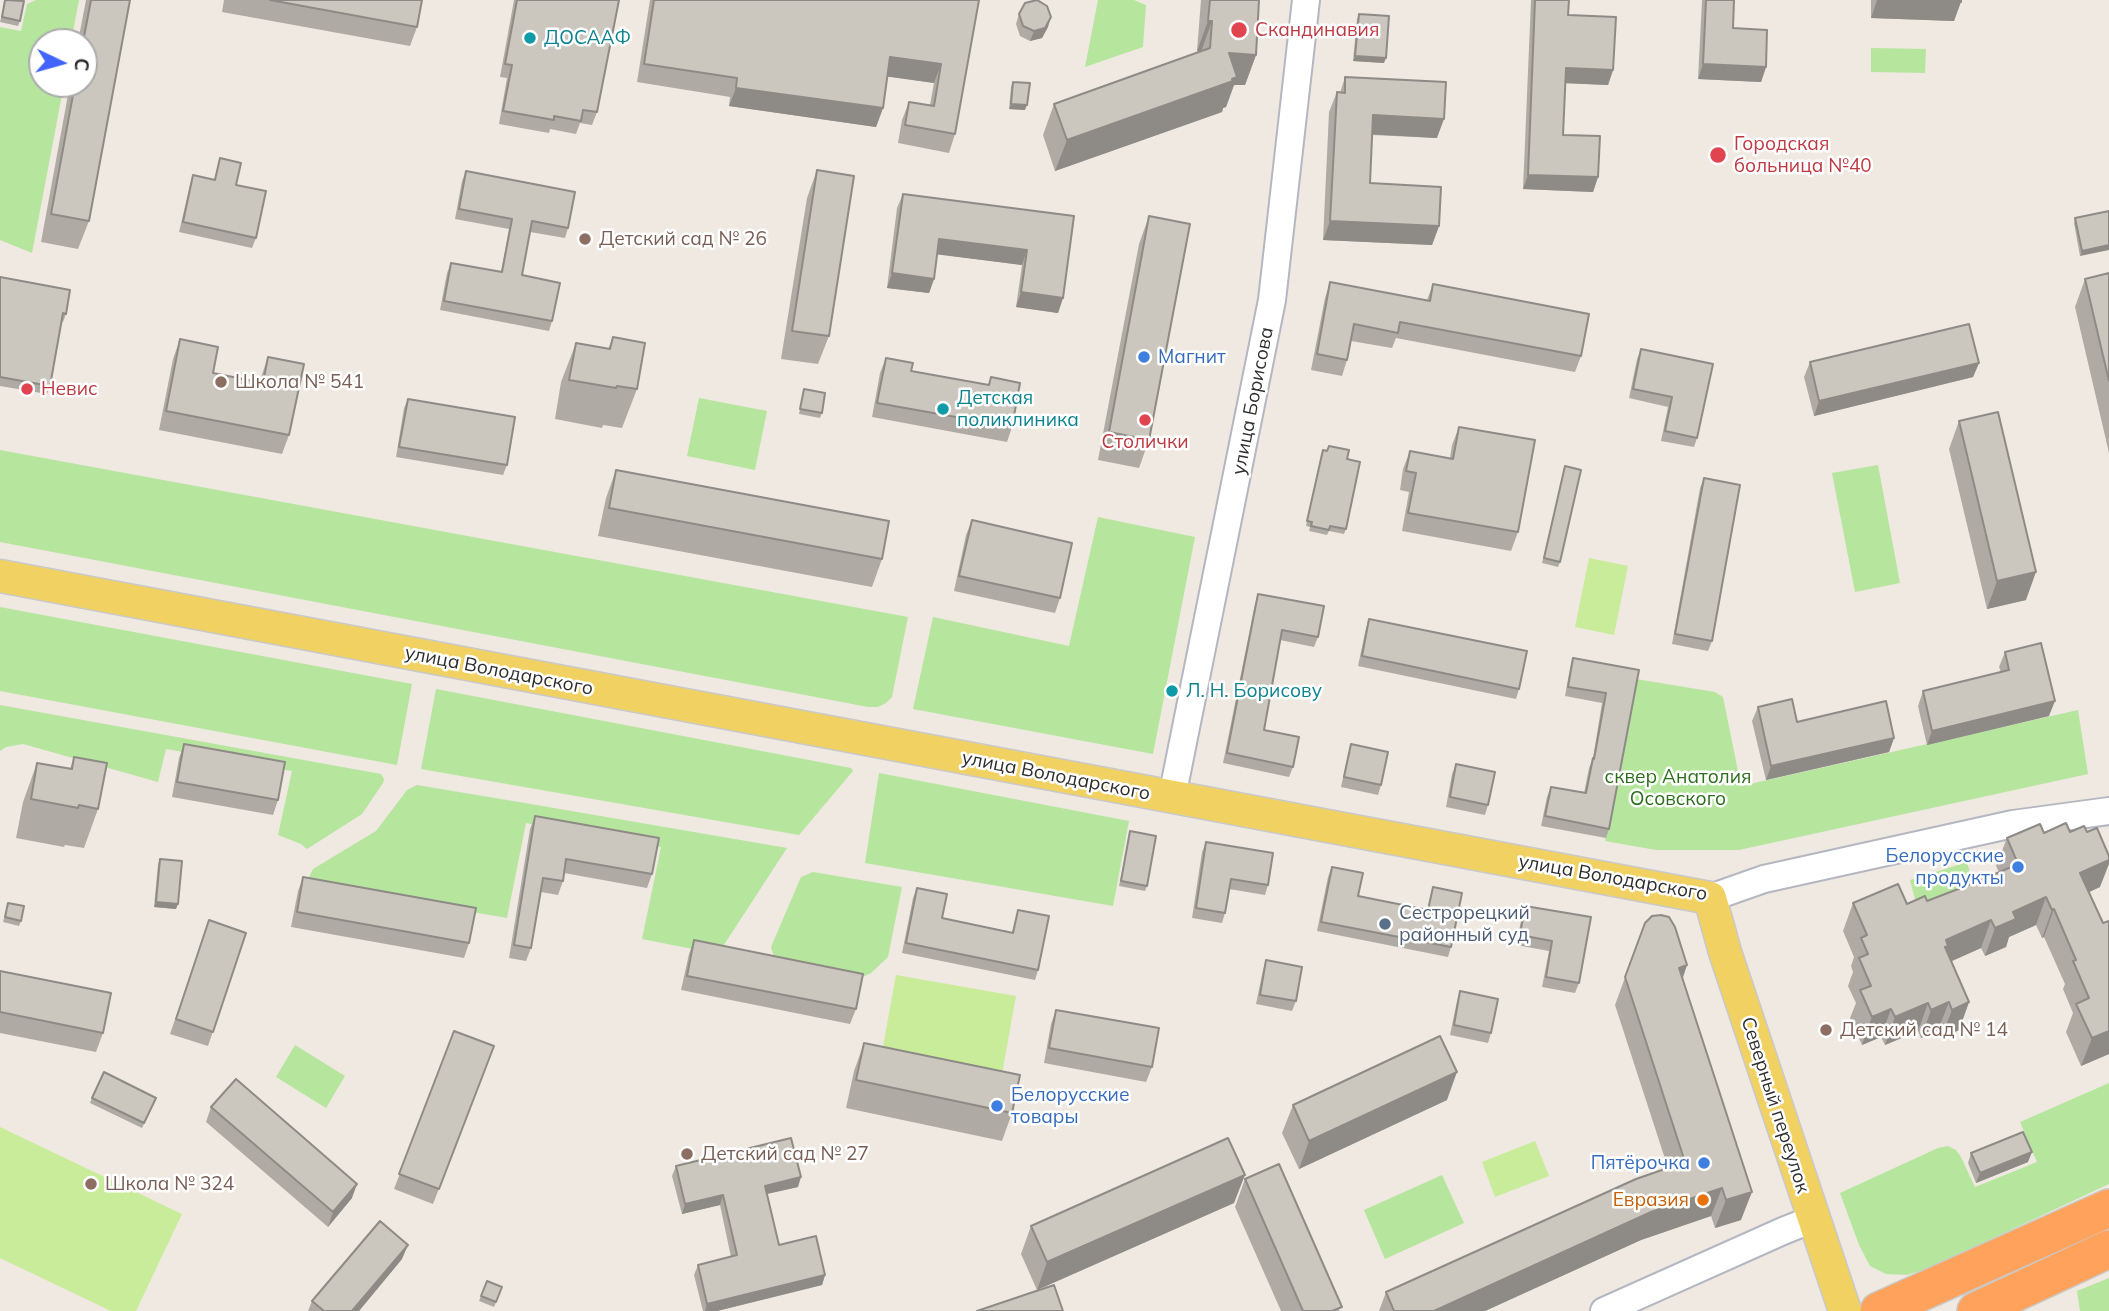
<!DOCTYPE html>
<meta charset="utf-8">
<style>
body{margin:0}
#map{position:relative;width:2109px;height:1311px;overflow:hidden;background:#efe9e1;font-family:Mulish,sans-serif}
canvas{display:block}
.north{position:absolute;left:28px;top:28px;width:70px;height:70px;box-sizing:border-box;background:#fff;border:2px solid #ababab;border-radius:50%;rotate:95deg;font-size:19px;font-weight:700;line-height:28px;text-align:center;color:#2e2e2e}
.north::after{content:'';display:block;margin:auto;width:24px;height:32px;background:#4264fb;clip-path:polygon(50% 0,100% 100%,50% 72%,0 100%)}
</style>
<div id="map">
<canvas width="2109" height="1311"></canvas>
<div class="north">С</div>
</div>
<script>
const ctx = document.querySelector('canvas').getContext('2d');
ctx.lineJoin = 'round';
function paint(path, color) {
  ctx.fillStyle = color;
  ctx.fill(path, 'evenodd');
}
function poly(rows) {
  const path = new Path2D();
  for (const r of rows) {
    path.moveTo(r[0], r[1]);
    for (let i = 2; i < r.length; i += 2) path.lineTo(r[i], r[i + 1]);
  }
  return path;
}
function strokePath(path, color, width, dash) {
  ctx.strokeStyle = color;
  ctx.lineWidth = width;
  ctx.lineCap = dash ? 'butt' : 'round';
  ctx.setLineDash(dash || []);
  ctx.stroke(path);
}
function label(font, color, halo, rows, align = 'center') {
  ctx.font = font + ' Mulish,sans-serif';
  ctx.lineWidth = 5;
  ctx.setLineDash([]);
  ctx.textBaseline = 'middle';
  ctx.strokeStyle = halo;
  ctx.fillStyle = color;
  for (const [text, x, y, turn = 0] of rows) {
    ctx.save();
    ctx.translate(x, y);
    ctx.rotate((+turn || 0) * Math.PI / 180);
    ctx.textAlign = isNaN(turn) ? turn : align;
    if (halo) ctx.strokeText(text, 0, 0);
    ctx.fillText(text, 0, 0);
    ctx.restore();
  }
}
const green = poly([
 [36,0,79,0,71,42,42,42,42,84,64,84,32,253,0,240,0,27,21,31,27,4],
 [1098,0,1134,0,1146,5,1143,47,1085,67],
 [1871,48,1926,49,1925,73,1871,72],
 [699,398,767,411,755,470,687,456],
 [0,450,908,617,892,697,886,703,878,707,868,707,0,542],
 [1878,465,1900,583,1855,592,1832,473],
 [1098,517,1195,537,1153,754,913,709,933,617,1069,646],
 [0,607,412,684,397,765,0,691],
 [1636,679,1715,692,1723,697,1741,786,2078,710,2088,774,1739,850,1656,850,1605,841],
 [436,689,851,768,853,771,799,835,421,769],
 [0,705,381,774,384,779,383,783,362,814,307,849,301,844,278,835,292,771,166,749,158,782,23,744,6,747,0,751],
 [879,773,1129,821,1113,906,865,863],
 [417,785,519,802,787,848,718,954,642,939,661,847,526,823,507,918,306,883,313,869,376,831,407,790],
 [1967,862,1973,883,1927,902,1915,899,1910,880],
 [813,872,902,887,888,957,871,973,854,981,777,966,771,947,801,877],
 [295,1045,345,1076,326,1108,276,1077],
 [2109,1083,2109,1184,1932,1267,1907,1275,1886,1274,1870,1266,1859,1245,1840,1193,1938,1148,1948,1146,1956,1150,1961,1157,1975,1187,2037,1162,2020,1122],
 [1442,1175,1464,1223,1385,1259,1364,1210],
 [2109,1278,2109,1311,2080,1311,2077,1291]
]);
const pitch = poly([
 [1589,558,1628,566,1614,635,1575,627],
 [896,975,1016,996,1002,1074,882,1052],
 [0,1127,182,1214,136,1311,111,1311,0,1258],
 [1535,1141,1549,1176,1495,1197,1482,1162]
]);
const minor = poly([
 [1172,797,1272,300,1306,0],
 [1710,898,1764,879,2013,824,2109,811],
 [1604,1311,1783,1231,1813,1219]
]);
const major = poly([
 [0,576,1710,898,1725,952,1845,1311]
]);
const highway = poly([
 [1879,1311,2109,1208],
 [1976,1311,2109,1249]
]);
const wall = poly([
 [5,0,20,21,18,26,0,22],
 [86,0,130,0,89,221,78,249,41,242,70,84,84,84,84,42,78,42],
 [224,0,422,0,417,27,410,46,222,12],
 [514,0,619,0,597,112,592,125,580,123,576,134,550,129,549,133,499,124,507,78,500,77],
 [650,0,979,0,955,134,949,153,898,143,902,120,909,102,930,105,934,83,887,76,883,108,876,127,729,106,730,97,637,82],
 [1201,0,1259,0,1256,55,1245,85,1234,85,1226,107,1223,108,1222,112,1055,171,1043,135,1054,104,1201,52,1197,51],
 [1531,0,1569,0,1568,15,1613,70,1608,85,1565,83,1563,135,1598,177,1593,192,1523,189],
 [1702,0,1734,0,1733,28,1766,67,1761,82,1698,79],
 [1871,0,1961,0,1954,21,1871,18],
 [1019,14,1048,27,1042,38,1030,41,1020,36,1016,24],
 [1359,14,1384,63,1353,61,1357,19],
 [1345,77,1437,138,1372,135,1370,183,1439,226,1432,245,1323,240,1329,112,1337,92,1340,93],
 [1013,82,1025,110,1009,109,1011,87],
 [220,158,236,185,256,238,252,248,179,232,190,185,193,175,214,180],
 [817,170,829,336,818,364,781,359,807,198],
 [466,171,568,228,565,238,530,232,522,275,552,321,549,331,440,310,447,273,451,263,501,272,509,229,455,219,462,181],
 [903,194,1074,216,1063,298,1058,313,1016,307,1022,265,937,254,934,279,929,293,887,288,897,208],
 [2109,211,2080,256,2074,223,2075,218],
 [1149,216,1149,440,1139,468,1098,460,1139,244],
 [2109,273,2109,453,2075,307,2085,279],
 [0,277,66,314,63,322,61,322,50,386,47,394,0,386],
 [1330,282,1427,300,1433,284,1581,356,1575,372,1396,338,1392,348,1351,341,1347,360,1342,376,1311,370,1325,298],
 [613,337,637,389,622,428,603,425,602,428,555,419,561,382,576,343,608,349],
 [180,339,213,373,259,383,268,357,289,435,282,454,159,430,173,359],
 [1641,349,1697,438,1694,447,1661,441,1668,407,1629,398,1637,359],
 [886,358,911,371,988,385,991,377,1012,427,1007,442,872,417,880,373],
 [1810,362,1979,363,1973,377,1814,416,1804,377],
 [804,389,822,413,820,418,799,414],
 [408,399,507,465,503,475,396,457,404,408],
 [1959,421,2026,600,1987,609,1949,449],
 [1459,427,1518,532,1511,551,1402,531,1409,492,1400,490,1403,469,1410,451,1450,458,1452,445],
 [1329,446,1347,459,1346,529,1344,534,1329,531,1327,535,1309,531,1310,527,1306,526,1321,455,1323,450,1327,451],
 [1565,466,1560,562,1558,567,1542,563],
 [616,470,882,559,872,587,598,536,606,498],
 [1704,478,1712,641,1708,651,1672,644,1700,488],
 [972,520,1060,598,1055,613,954,591,966,535],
 [1258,594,1318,637,1314,647,1280,640,1264,730,1293,767,1289,777,1223,763,1255,604],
 [1369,619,1519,689,1516,699,1358,666,1366,628],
 [2005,652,2049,716,1927,745,1918,706,1923,691,2001,672,1999,667],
 [1573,658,1639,670,1609,829,1606,838,1541,826,1547,797,1551,787,1584,793,1589,768,1593,758,1602,703,1565,696,1570,668],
 [1758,707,1797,722,1894,738,1889,752,1766,780,1752,721],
 [184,744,278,800,273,815,172,797,179,758],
 [1351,744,1381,785,1378,795,1341,787,1348,754],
 [74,757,98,809,84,848,65,845,64,847,16,838,23,802,37,763,70,769],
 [1456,764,1488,805,1485,815,1446,807,1452,774],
 [535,816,652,874,647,888,564,873,563,881,558,895,541,892,531,948,526,961,509,958,530,829],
 [1130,831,1147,886,1145,891,1119,886],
 [2070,832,2100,887,2089,892,2109,1054,2081,1066,2066,1032,2073,1013,2063,989,2065,984,2044,937,2042,938,2036,925,2009,937,2006,947,1985,956,1981,948,1951,961,1969,1002,1959,1030,1941,1038,1938,1030,1921,1038,1918,1031,1885,1045,1881,1037,1862,1045,1850,1018,1856,1003,1848,986,1853,972,1851,966,1854,957,1843,931,1853,903,1907,904,1927,901,1999,872,1996,866,2007,838,2044,833],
 [1206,842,1268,885,1265,895,1229,889,1225,913,1222,923,1192,918,1202,852],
 [160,859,176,909,154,907,158,864],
 [1332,867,1358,896,1427,910,1433,887,1451,947,1448,957,1317,931,1328,877],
 [303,877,469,943,464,958,291,927,298,891],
 [917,888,942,918,1012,932,1018,910,1038,970,1035,980,902,953,913,898],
 [8,903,21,921,19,926,3,922],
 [1525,906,1591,917,1579,983,1575,993,1542,987,1549,951,1516,945,1522,916],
 [209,920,246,933,208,1046,170,1034],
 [1645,923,1687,965,1683,978,1741,1220,1715,1228,1711,1216,1641,1240,1485,1311,1379,1311,1386,1292,1668,1168,1615,1005],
 [694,940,856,1009,850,1024,681,990,689,954],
 [1266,960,1296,1001,1292,1011,1256,1004,1263,970],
 [0,971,103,1033,96,1052,0,1033],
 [1460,991,1491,1033,1488,1043,1450,1035,1457,1001],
 [1056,1010,1152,1067,1146,1082,1044,1063,1051,1024],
 [454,1031,494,1046,433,1204,394,1189],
 [864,1043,1012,1113,1002,1141,846,1108,854,1071],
 [92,1098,154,1103,142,1128,90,1103],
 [1447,1100,1299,1169,1282,1133,1293,1105],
 [211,1107,352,1198,328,1227,206,1122],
 [1971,1153,2028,1162,1976,1183,1968,1163],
 [676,1166,798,1187,767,1194,779,1245,825,1275,822,1285,717,1311,703,1311,694,1275,698,1265,731,1257,720,1205,682,1214,672,1176],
 [1245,1179,1340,1311,1281,1311,1235,1207],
 [1234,1203,1037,1290,1021,1254,1031,1226],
 [402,1259,359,1311,308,1311,312,1301],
 [487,1281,502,1287,494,1307,479,1301]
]);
const shadedWall = poly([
 [1877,0,1905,0,1961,2,1954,21,1871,18],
 [1051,17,1048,27,1042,38,1030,41,1034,31],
 [1208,21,1212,21,1201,52,1197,51],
 [1229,53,1256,55,1245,85,1234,85,1226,107,1223,108,1222,112,1055,171,1067,140],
 [1355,56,1386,58,1384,63,1353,61],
 [890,57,941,64,934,83,883,76],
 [1703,64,1766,67,1761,82,1698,79],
 [1566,68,1613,70,1608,85,1561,83],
 [736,88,883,108,876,127,729,106],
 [1011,104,1027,105,1025,110,1009,109],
 [1373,115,1444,119,1437,138,1366,134],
 [1528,175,1598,177,1593,192,1523,189],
 [1330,221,1439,226,1432,245,1323,240],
 [939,239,1027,250,1022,265,934,254],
 [2109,245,2109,250,2080,256,2082,251],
 [892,273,934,279,929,293,887,288],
 [1021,292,1063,298,1058,313,1016,307],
 [1979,363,1973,377,1814,416,1819,401],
 [2036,572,2026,600,1987,609,1997,581],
 [2055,701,2049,716,1927,745,1932,731],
 [1894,738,1889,752,1766,780,1771,766],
 [2109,860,2109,864,2100,887,2070,901,2080,873],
 [2046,897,2036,925,2009,937,2006,947,1985,956,1995,928,2013,912],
 [156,902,178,904,176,909,154,907],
 [2054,909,2044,937,2042,938,2052,910],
 [1991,920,1981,948,1941,966,1946,940],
 [1687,965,1677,993,1679,968],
 [1949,1002,1938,1030,1921,1038,1931,1010],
 [1969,1002,1959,1030,1941,1038,1952,1010],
 [1928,1003,1918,1031,1885,1045,1895,1017],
 [1891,1009,1881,1037,1862,1045,1872,1017],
 [2109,1031,2109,1054,2081,1066,2092,1038],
 [1457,1072,1447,1100,1299,1169,1309,1141],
 [2032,1152,2028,1162,1976,1183,1980,1173],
 [1245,1175,1234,1203,1037,1290,1047,1262],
 [801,1177,798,1187,762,1195,765,1186],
 [357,1184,352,1198,328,1227,333,1212],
 [1722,1188,1711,1216,1641,1240,1485,1311,1434,1311,1651,1212],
 [1752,1192,1741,1220,1715,1228,1726,1200],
 [723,1195,720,1205,682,1214,685,1204],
 [408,1245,402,1259,359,1311,352,1311],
 [825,1275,822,1285,717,1311,705,1311,707,1304]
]);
const building = poly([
 [5,0,24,1,20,21,2,17,5,0],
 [91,0,130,0,89,221,51,214,75,84,84,84,84,42,83,42,91,0],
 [270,0,422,0,417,27,270,0],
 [517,0,619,0,597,112,583,110,581,121,554,116,554,120,503,111,512,65,505,64,517,0],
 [654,0,979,0,955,134,905,125,909,102,934,106,941,64,890,57,883,108,736,88,737,78,644,64,654,0],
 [1037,0,1047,6,1051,17,1045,28,1034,31,1023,26,1019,14,1025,3,1037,0],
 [1210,0,1259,0,1256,55,1229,53,1237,77,1232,79,1233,81,1067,140,1054,104,1210,48,1212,21,1208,21,1210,0],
 [1535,0,1569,0,1568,15,1616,17,1613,70,1566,68,1563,135,1600,136,1598,177,1528,175,1535,0],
 [1706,0,1734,0,1733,28,1767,30,1766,67,1703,64,1706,0],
 [1905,0,1961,0,1961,2,1905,0],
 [1359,14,1389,16,1386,58,1355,56,1359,14],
 [1345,77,1446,82,1444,119,1373,115,1370,183,1441,187,1439,226,1330,221,1337,92,1345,93,1345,77],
 [1013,82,1030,83,1027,105,1011,104,1013,82],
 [220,158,241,163,236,185,266,191,256,238,183,222,193,175,215,180,220,158],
 [817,170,854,176,829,336,792,331,817,170],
 [466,171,575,192,568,228,532,221,522,275,560,283,552,321,444,301,451,263,502,272,512,219,459,209,466,171],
 [903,194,1074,216,1063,298,1021,292,1027,250,939,239,934,279,892,273,903,194],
 [2109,211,2109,245,2082,251,2075,218,2109,211],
 [1149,216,1190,224,1149,440,1109,432,1149,216],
 [2109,273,2109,381,2085,279,2109,273],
 [0,277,70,290,66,314,63,313,50,386,0,377,0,277],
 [1330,282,1430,301,1433,284,1589,314,1581,356,1400,322,1398,333,1354,324,1347,360,1317,354,1330,282],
 [1969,324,1979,363,1819,401,1810,362,1969,324],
 [613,337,645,343,637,389,617,386,616,388,569,380,576,343,610,349,613,337],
 [180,339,218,347,213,373,263,383,268,357,304,364,289,435,166,411,180,339],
 [1641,349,1713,364,1697,438,1665,431,1672,397,1633,389,1641,349],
 [886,358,913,363,911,371,989,385,991,377,1020,383,1012,427,877,403,886,358],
 [804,389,825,393,822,413,800,409,804,389],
 [408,399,515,417,507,465,399,447,408,399],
 [1998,412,2036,572,1997,581,1959,421,1998,412],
 [1459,427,1535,440,1518,532,1408,513,1416,473,1406,471,1410,451,1453,459,1459,427],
 [1329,446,1349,450,1347,459,1360,462,1346,529,1330,526,1329,530,1311,526,1312,522,1307,521,1323,450,1327,451,1329,446],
 [1565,466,1581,470,1560,562,1544,558,1565,466],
 [616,470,889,521,882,559,609,508,616,470],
 [1704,478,1740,485,1712,641,1675,634,1704,478],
 [972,520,1072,543,1060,598,959,576,972,520],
 [1258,594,1324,606,1318,637,1282,630,1264,730,1299,737,1293,767,1227,753,1258,594],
 [1369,619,1527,651,1519,689,1362,656,1369,619],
 [2041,643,2055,701,1932,731,1923,691,2009,670,2005,652,2041,643],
 [1573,658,1639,670,1609,829,1545,816,1551,787,1586,793,1593,758,1594,759,1606,693,1568,687,1573,658],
 [1792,699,1797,722,1886,701,1894,738,1771,766,1758,707,1792,699],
 [184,744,285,762,278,800,177,782,184,744],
 [1351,744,1388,752,1381,785,1344,777,1351,744],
 [74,757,107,763,98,809,79,805,78,808,31,799,37,763,72,769,74,757],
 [1456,764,1495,772,1488,805,1450,797,1456,764],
 [535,816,659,838,652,874,566,859,563,881,543,878,531,948,514,945,535,816],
 [2066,823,2070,832,2084,826,2087,832,2097,828,2109,856,2109,860,2080,873,2103,923,2109,921,2109,1031,2092,1038,2076,1004,2089,998,2073,961,2076,960,2054,909,2052,910,2046,897,2013,912,2016,919,1995,928,1991,920,1946,940,1948,946,1945,947,1969,1002,1952,1010,1949,1002,1931,1010,1928,1003,1895,1017,1891,1009,1872,1017,1860,990,1871,986,1859,958,1868,954,1861,938,1867,935,1853,903,1898,884,1907,904,1925,896,1927,901,1979,881,2018,864,2007,838,2040,824,2044,833,2066,823],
 [1130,831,1156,836,1147,886,1121,881,1130,831],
 [1206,842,1273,853,1268,885,1231,879,1225,913,1196,908,1206,842],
 [160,859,182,861,178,904,156,902,160,859],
 [1332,867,1363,873,1358,896,1428,910,1433,887,1462,893,1451,947,1321,922,1332,867],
 [303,877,476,908,469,943,297,912,303,877],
 [917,888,947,894,942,918,1013,933,1018,910,1049,916,1038,970,906,943,917,888],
 [8,903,24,906,21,921,5,917,8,903],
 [1525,906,1591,917,1579,983,1546,977,1552,941,1520,935,1525,906],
 [1661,915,1669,917,1675,927,1687,965,1679,968,1752,1192,1726,1200,1722,1188,1651,1212,1434,1311,1394,1311,1386,1292,1636,1179,1685,1162,1625,977,1645,923,1652,916,1661,915],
 [209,920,246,933,213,1032,176,1019,209,920],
 [694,940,863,974,856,1009,687,976,694,940],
 [1266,960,1302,967,1296,1001,1260,995,1266,960],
 [0,971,111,993,103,1033,0,1012,0,971],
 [1460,991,1498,999,1491,1033,1454,1025,1460,991],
 [1056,1010,1159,1028,1152,1067,1049,1048,1056,1010],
 [454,1031,494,1046,439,1189,399,1174,454,1031],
 [1440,1036,1457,1072,1309,1141,1293,1105,1440,1036],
 [864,1043,1020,1075,1012,1113,856,1080,864,1043],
 [104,1072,156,1098,144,1123,92,1098,104,1072],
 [236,1079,357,1184,333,1212,211,1107,236,1079],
 [2023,1132,2032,1152,1980,1173,1971,1153,2023,1132],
 [791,1138,801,1177,765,1186,779,1245,816,1236,825,1275,707,1304,698,1265,737,1255,723,1195,685,1204,676,1166,791,1138],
 [1228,1138,1245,1175,1047,1262,1031,1226,1228,1138],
 [1279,1164,1342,1307,1332,1311,1303,1311,1245,1179,1279,1164],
 [380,1221,408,1245,352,1311,324,1311,312,1301,380,1221],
 [487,1281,502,1287,496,1302,481,1296,487,1281],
 [1054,1285,1063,1311,977,1311,1054,1285]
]);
const markers = [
 [1239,30,9,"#e0444e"],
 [530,38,7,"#0f9aa8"],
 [1718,155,9,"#e0444e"],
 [585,239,7,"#8d6e63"],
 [1144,357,7,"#3f7fe0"],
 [221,382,7,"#8d6e63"],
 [27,389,7,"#e0444e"],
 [943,409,7,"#0f9aa8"],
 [1145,420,7,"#e0444e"],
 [1172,691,7,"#0f9aa8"],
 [2018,867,7,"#3f7fe0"],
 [1385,924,7,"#5c6f8a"],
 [1826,1030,7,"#8d6e63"],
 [997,1106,7,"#3f7fe0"],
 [687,1154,7,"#8d6e63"],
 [1704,1163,7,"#3f7fe0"],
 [91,1184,7,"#8d6e63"],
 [1703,1200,7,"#e8710a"]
];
const healthNames = [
 ["Скандинавия",1255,30],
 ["Городская",1734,144],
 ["больница №40",1734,166],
 ["Невис",41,389],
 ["Столички",1145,442,"center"]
];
const cultureNames = [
 ["ДОСААФ",544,38],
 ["Детская",957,398],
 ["поликлиника",957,420],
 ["Л. Н. Борисову",1186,691]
];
const educationNames = [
 ["Детский сад № 26",599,239],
 ["Школа № 541",235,382],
 ["Детский сад № 14",1840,1030],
 ["Детский сад № 27",701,1154],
 ["Школа № 324",105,1184]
];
const shopNames = [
 ["Магнит",1158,357],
 ["Белорусские",2004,856,"right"],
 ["продукты",2004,878,"right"],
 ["Белорусские",1011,1095],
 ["товары",1011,1117],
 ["Пятёрочка",1690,1163,"right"]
];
const streetNames = [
 ["улица Борисова",1253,401,-79],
 ["улица Володарского",499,671,11],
 ["улица Володарского",1056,776,11],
 ["улица Володарского",1613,878,10],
 ["Северный переулок",1775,1105,72]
];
const parkNames = [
 ["сквер Анатолия",1678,777],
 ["Осовского",1678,799]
];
const serviceNames = [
 ["Сестрорецкий",1399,913],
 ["районный суд",1399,935]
];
const foodNames = [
 ["Евразия",1689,1200]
];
paint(green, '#b6e59e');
paint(pitch, '#c9ec9a');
strokePath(minor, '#b4b7c1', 30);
strokePath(major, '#c9c9c9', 35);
strokePath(highway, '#c9c9c9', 40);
strokePath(minor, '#fff', 26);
strokePath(major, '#f2d163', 32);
strokePath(highway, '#ffa35c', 37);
paint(wall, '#afaba4');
paint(shadedWall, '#8e8b86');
paint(building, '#cbc7bf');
strokePath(building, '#8e8b86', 2);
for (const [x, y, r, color] of markers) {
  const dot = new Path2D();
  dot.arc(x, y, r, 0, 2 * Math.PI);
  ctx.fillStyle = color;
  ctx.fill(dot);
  strokePath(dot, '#fff', 2.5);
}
label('19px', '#be3a42', '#fff', healthNames, 'left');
label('19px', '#0d838f', '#fff', cultureNames, 'left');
label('19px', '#785e54', '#fff', educationNames, 'left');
label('19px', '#366cbe', '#fff', shopNames, 'left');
label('19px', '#2e2e2e', '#fff', streetNames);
label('19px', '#2c6e1b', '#fff', parkNames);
label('19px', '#4e5e75', '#fff', serviceNames, 'left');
label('19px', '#c56008', '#fff', foodNames, 'right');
</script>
